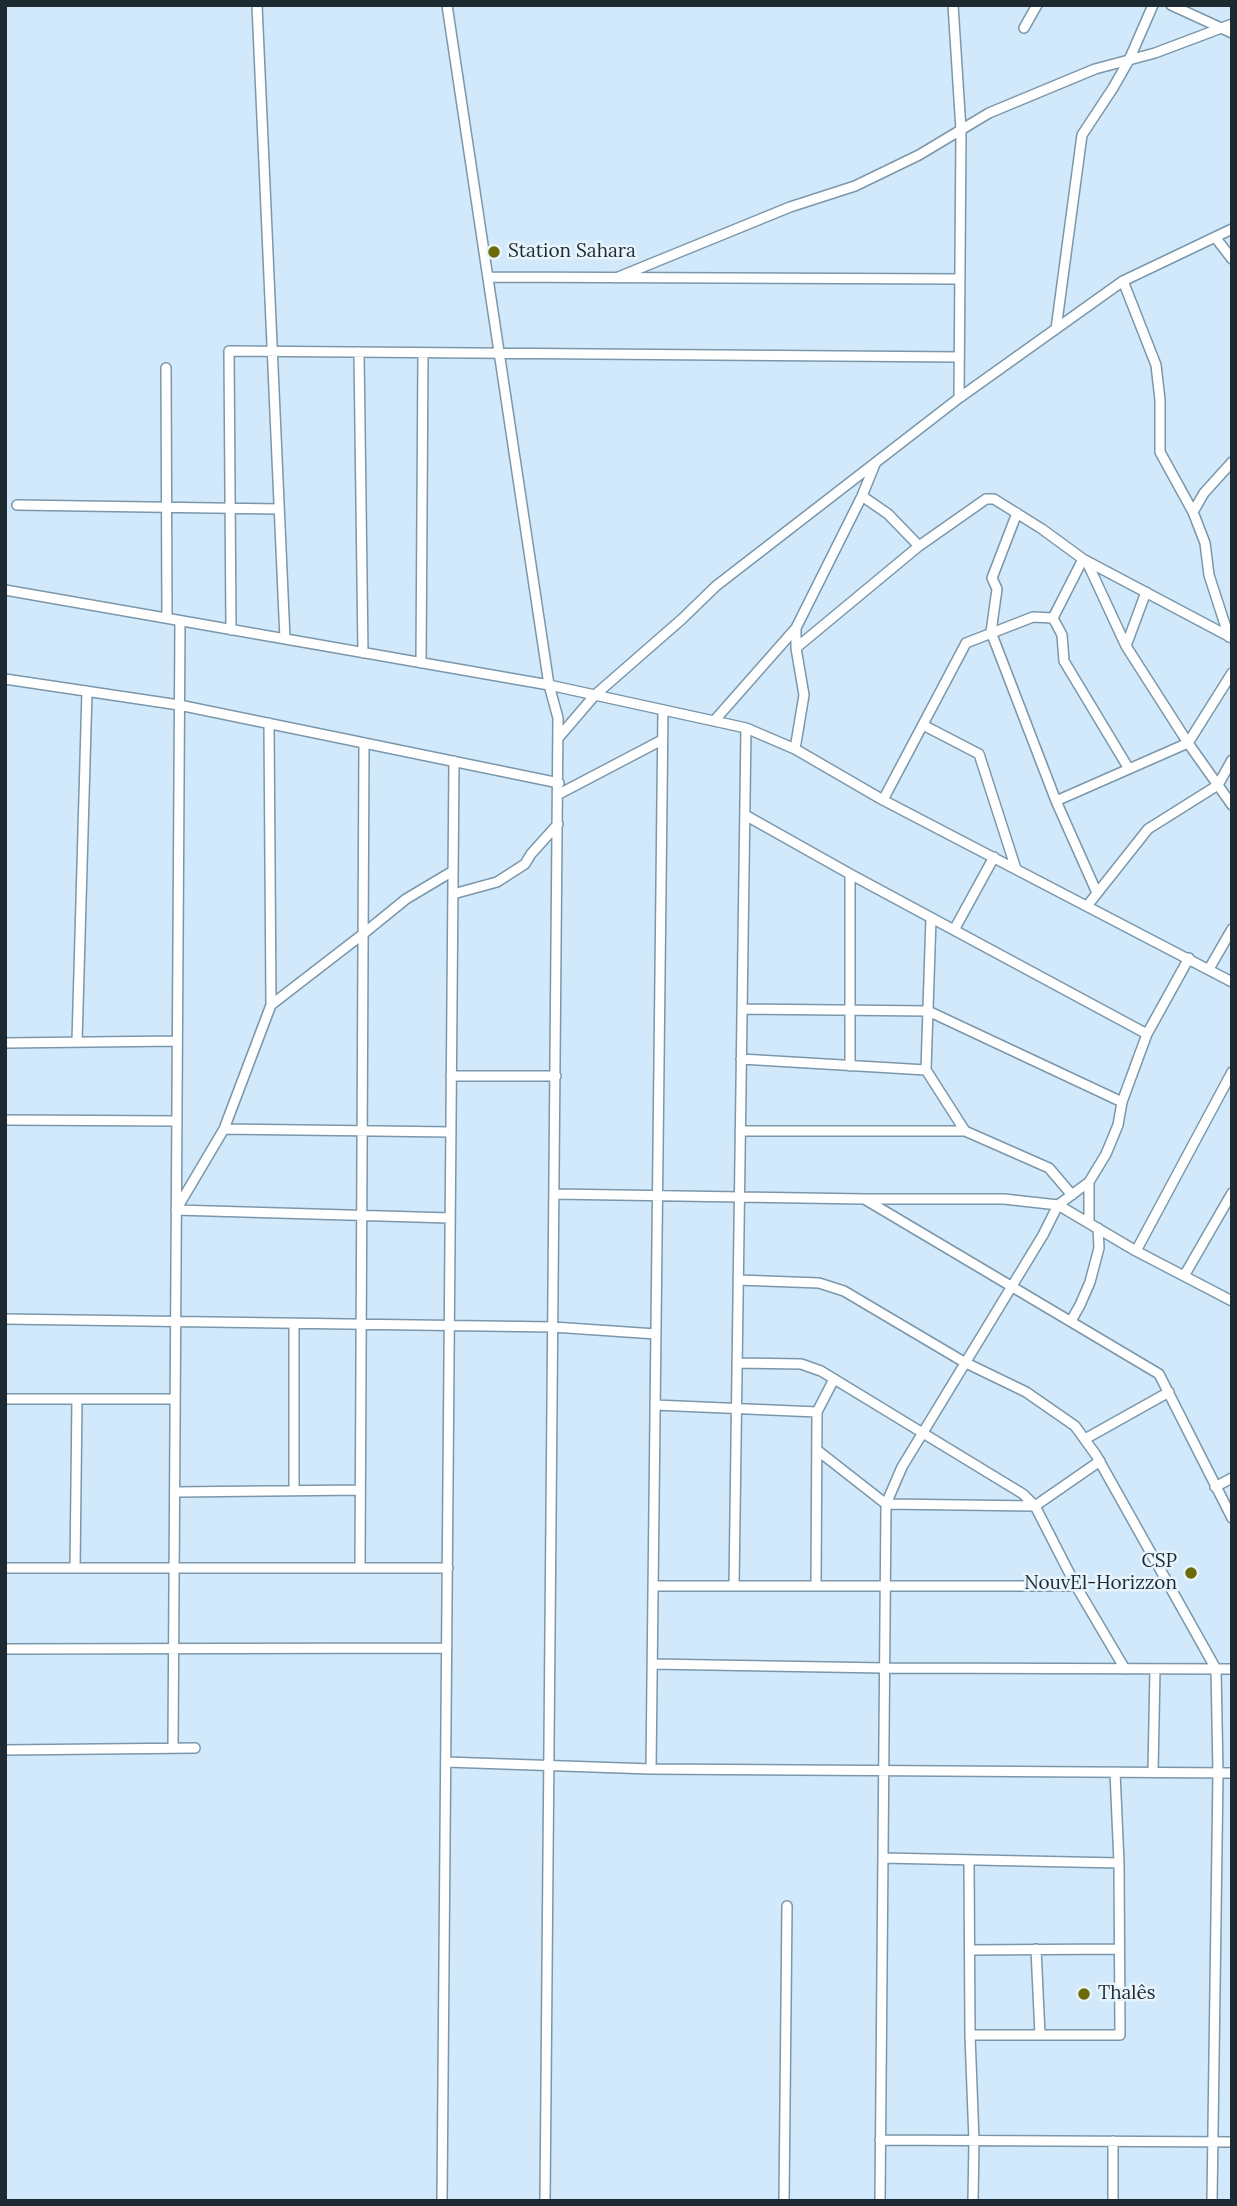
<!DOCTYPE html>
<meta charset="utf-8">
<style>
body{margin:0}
#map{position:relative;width:1237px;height:2206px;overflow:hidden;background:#d1e9fa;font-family:Lora,serif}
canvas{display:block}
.frame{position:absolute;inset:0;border:7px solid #1e2a32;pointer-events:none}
</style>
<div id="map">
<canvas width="1237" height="2206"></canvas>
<div class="frame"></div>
</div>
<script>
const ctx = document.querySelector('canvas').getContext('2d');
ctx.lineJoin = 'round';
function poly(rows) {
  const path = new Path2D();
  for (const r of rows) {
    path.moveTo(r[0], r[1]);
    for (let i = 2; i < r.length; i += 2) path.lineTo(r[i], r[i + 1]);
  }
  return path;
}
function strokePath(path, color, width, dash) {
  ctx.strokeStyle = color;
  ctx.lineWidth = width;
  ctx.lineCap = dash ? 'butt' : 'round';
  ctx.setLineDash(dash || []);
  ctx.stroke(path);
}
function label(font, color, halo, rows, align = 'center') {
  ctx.font = font + ' Lora,serif';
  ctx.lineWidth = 5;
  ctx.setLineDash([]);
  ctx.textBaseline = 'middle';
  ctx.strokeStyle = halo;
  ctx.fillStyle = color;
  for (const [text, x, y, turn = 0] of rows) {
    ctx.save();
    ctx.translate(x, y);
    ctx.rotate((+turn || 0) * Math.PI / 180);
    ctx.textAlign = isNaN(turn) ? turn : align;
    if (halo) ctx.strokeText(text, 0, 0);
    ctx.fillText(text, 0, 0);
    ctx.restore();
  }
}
const street = poly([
 [257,5,285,639],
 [447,5,549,685,558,718,545,2201],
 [953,5,961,130,959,398],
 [1171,5,1232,33],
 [1024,28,1037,5],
 [1215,237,1232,259],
 [488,277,960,279],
 [616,278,790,207,855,186,919,155,989,113,1095,69,1155,53,1232,24],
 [1123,281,1156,365,1160,400,1160,452,1193,512,1205,543,1209,575,1229,637],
 [1056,329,1082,135,1113,88,1129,60,1153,5],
 [359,352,363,653],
 [166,368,167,618],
 [862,496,888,514,919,546],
 [17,505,279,509],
 [1193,512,1204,493,1232,462],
 [1017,513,992,578,997,589,991,632,1056,801,1097,893],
 [1087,562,1126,646],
 [5,590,549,685,746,728,795,749,883,800,1232,982],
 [1146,592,1126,646,1188,743,1232,805],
 [1053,618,1062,635,1064,661,1129,769],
 [1053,618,1083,559],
 [231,630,229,351,959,357],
 [796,648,919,546,986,499,994,499,1042,529,1083,559,1232,638],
 [421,663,423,353],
 [5,679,179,705,559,783],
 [714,721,796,628,862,496,875,464],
 [269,723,271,1005],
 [923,725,979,754,1016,869],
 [559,737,595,695,682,619,716,586,959,398,1123,281,1232,229],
 [795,749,804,695,796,648,796,628],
 [559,794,662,740],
 [883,800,966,643,1033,617,1053,618],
 [1056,801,1188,743,1232,673],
 [745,815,850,874,1147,1034],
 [850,874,850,1066],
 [453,894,497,882,525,864,531,854,558,824],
 [1087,906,1148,829,1218,785,1232,760],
 [931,918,926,1070,965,1131,1049,1168,1072,1195],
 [954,930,994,857],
 [1209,969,1232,929],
 [742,1009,928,1011,1122,1102,1118,1125,1106,1154,1089,1182],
 [77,1042,87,691],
 [5,1043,177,1041],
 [741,1059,926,1070],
 [451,1076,556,1076],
 [1122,1102,1147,1034,1189,958],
 [5,1120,177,1121],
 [224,1129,451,1132],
 [740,1131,965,1131],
 [555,1194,864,1199,1004,1199,1058,1205,1136,1251,1232,1301],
 [866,1200,1159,1374,1232,1518],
 [450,1218,176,1210,224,1129,271,1005,363,934,406,899,453,871],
 [1136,1251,1232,1072],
 [1184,1276,1232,1193],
 [738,1280,819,1283,844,1291,964,1362,1026,1392,1075,1426,1096,1455,1216,1669,1218,1773,1212,2201],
 [5,1319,553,1327,656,1334],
 [1071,1321,1080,1305,1090,1282,1099,1248,1098,1228],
 [737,1363,801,1364,821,1371,1023,1494,1035,1506,1076,1586,1125,1669],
 [5,1399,175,1399],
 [655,1405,817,1412],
 [1085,1439,1169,1392],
 [817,1450,886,1504,1035,1506,1100,1461],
 [1215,1487,1232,1478],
 [294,1490,294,1323],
 [175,1492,360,1490],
 [5,1568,448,1568],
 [75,1568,77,1399],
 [360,1568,364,743],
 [653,1586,1076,1586],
 [734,1586,746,728],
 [816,1586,817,1412,834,1379],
 [5,1649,447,1648],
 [652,1664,884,1668,1232,1669],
 [173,1748,180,621],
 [5,1750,195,1748],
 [446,1762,651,1769,1232,1773],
 [651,1769,663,710],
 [1153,1772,1155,1669],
 [883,1858,1119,1863],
 [969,1860,970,2035,974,2141,973,2201],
 [1036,1949,1040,2035],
 [970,1950,1119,1949],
 [970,2035,1120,2035,1119,1863,1115,1772],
 [880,2140,1232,2142],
 [442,2201,454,761],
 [784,2201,787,1906],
 [880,2201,886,1504,902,1467,1043,1235,1058,1205,1089,1182,1089,1223],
 [1113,2201,1113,2141]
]);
const markers = [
 [494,252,7,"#6d6b07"],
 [1191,1573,7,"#6d6b07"],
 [1084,1994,7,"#6d6b07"]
];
const poiNames = [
 ["Station Sahara",508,252],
 ["CSP",1177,1562,"right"],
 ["NouvEl-Horizzon",1177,1584,"right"],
 ["Thalês",1098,1994]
];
strokePath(street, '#7b97ab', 12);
strokePath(street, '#fff', 9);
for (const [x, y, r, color] of markers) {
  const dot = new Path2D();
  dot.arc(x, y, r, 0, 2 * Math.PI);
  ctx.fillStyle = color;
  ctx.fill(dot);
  strokePath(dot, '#e8f4fd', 2.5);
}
label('19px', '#1e2a32', '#e8f4fd', poiNames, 'left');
</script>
